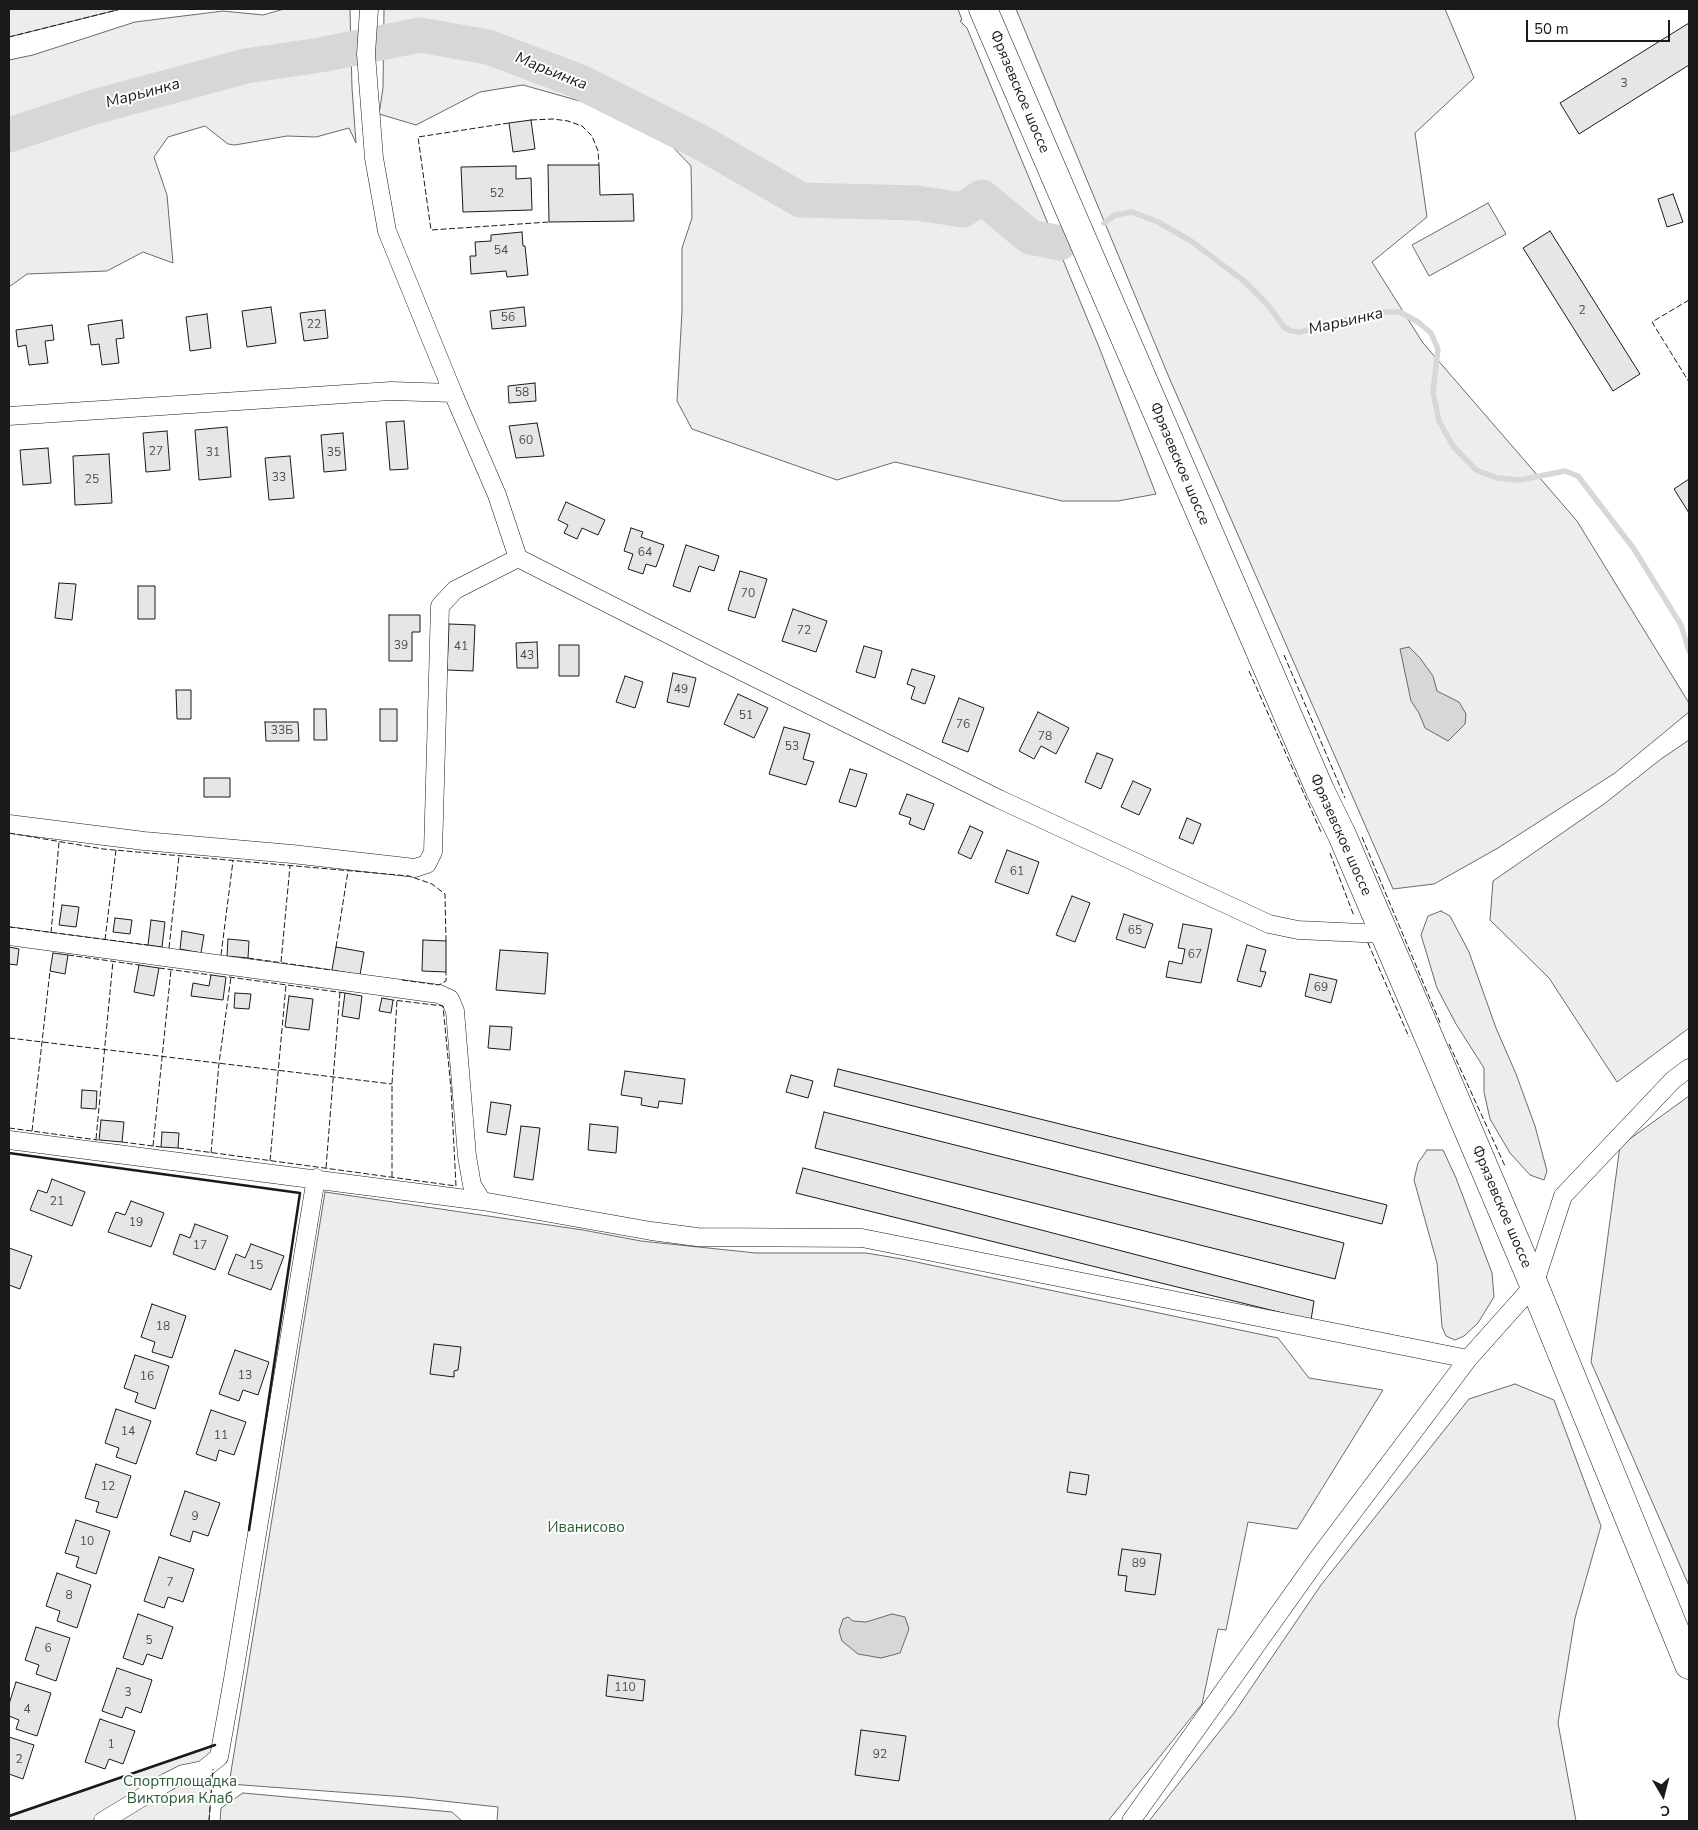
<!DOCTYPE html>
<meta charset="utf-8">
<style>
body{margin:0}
#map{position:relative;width:1698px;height:1830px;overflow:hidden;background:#fff;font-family:"Nunito Sans",sans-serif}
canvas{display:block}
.frame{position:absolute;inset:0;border:10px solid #1a1a1a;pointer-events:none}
.north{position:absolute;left:1638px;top:1770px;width:50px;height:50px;-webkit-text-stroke:4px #fff;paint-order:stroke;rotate:172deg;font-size:14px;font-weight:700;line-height:20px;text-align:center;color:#1a1a1a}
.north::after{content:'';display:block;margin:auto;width:18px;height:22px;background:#1a1a1a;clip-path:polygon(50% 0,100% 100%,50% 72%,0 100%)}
.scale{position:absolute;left:1526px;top:20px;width:144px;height:22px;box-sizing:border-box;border:2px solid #1a1a1a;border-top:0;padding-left:6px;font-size:15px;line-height:18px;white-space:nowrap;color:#1a1a1a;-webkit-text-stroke:4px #fff;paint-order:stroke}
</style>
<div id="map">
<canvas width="1698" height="1830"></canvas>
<div class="frame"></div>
<div class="north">С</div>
<div class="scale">50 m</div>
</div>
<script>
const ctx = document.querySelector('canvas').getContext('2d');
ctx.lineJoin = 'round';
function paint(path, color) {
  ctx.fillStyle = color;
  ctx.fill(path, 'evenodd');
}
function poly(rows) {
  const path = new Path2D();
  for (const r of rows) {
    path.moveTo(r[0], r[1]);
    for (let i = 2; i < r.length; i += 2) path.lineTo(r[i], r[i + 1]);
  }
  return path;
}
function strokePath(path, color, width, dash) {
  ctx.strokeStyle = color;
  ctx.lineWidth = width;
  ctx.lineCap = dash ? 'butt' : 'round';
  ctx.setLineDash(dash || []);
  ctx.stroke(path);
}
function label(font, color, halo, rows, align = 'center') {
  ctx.font = font + ' "Nunito Sans",sans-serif';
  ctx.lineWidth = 4;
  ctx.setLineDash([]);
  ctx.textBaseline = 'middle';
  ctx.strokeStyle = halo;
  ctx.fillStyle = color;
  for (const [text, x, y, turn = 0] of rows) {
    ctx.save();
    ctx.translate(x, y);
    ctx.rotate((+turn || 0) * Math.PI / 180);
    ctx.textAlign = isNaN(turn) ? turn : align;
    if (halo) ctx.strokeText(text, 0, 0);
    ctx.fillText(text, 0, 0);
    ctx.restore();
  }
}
const green = poly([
 [9,9,121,9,9,37,9,9],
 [284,9,350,9,352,88,356,143,349,128,316,137,287,136,235,145,228,144,205,126,168,137,154,157,167,195,173,263,143,252,107,271,27,274,9,287,9,60,33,55,135,22,223,11,263,15,284,9],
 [384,9,958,9,962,20,960,21,967,28,1099,347,1156,494,1118,501,1062,501,895,462,837,480,692,429,677,401,682,311,682,248,692,218,691,166,647,120,523,85,480,92,416,125,379,114,383,88,384,9],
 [1016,9,1445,9,1474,78,1415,133,1427,217,1372,262,1423,343,1577,521,1689,703,1689,712,1615,773,1498,848,1434,884,1393,889,1168,375,1016,9],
 [1488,203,1506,234,1429,276,1412,245,1488,203],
 [1689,740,1689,1028,1617,1082,1549,978,1490,920,1493,881,1604,804,1661,759,1689,740],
 [1441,911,1450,916,1469,952,1496,1028,1516,1074,1535,1126,1547,1171,1544,1180,1530,1175,1510,1153,1490,1119,1484,1092,1484,1068,1456,1024,1437,988,1421,935,1428,916,1441,911],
 [1689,1096,1689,1586,1591,1362,1620,1146,1689,1096],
 [1427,1150,1443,1150,1456,1178,1492,1273,1494,1297,1478,1323,1464,1336,1455,1340,1446,1336,1442,1327,1437,1263,1414,1180,1418,1163,1427,1150],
 [325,1192,583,1230,641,1241,756,1253,866,1253,902,1259,1278,1338,1309,1378,1383,1390,1297,1529,1248,1522,1226,1630,1218,1629,1202,1704,1108,1821,497,1821,498,1807,407,1797,229,1784,325,1192],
 [1515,1384,1554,1400,1601,1526,1575,1618,1558,1723,1576,1821,1149,1821,1234,1713,1321,1585,1469,1399,1515,1384],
 [215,1745,209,1821,9,1821,9,1817,215,1745],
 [243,1793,452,1812,462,1821,220,1821,221,1808,243,1793]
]);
const water = poly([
 [1409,647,1420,658,1433,676,1437,691,1459,702,1466,714,1465,724,1448,741,1425,728,1419,713,1411,701,1400,649,1409,647],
 [892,1614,905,1617,909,1629,900,1653,881,1658,858,1654,842,1641,839,1631,843,1619,848,1617,853,1621,866,1622,892,1614]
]);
const stream = poly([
 [1104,223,1115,215,1132,212,1158,222,1191,241,1244,281,1267,304,1284,327,1291,331,1300,332,1375,312,1400,312,1418,322,1431,333,1438,349,1433,392,1439,421,1453,446,1476,470,1497,478,1520,480,1565,471,1578,476,1634,549,1681,625,1689,651]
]);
const river = poly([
 [9,135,94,107,246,66,320,55,420,35,488,47,578,81,702,143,801,200,917,203,963,210,982,197,1030,237,1060,243]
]);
const building = poly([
 [1689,23,1689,65,1579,134,1560,103,1689,23],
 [531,120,535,149,513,152,509,123,531,120],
 [548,165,599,165,600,195,633,194,634,221,549,222,548,165],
 [516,166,516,179,531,178,532,210,463,212,461,167,516,166],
 [1673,194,1683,222,1667,227,1658,199,1673,194],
 [1550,231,1640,374,1613,391,1523,248,1550,231],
 [522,232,523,246,525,246,528,275,507,277,506,271,471,274,470,256,476,256,475,242,491,241,491,235,522,232],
 [271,307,276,343,247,347,242,311,271,307],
 [524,307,526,326,492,329,490,311,524,307],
 [325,310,328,338,304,341,300,313,325,310],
 [207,314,211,348,190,351,186,317,207,314],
 [122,320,124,338,116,339,119,363,102,365,99,344,91,345,88,325,122,320],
 [52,325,54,340,45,341,48,363,29,365,26,345,18,347,16,330,52,325],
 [535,383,536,401,509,403,508,386,535,383],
 [404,421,408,469,390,470,386,422,404,421],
 [537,423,544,456,516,458,509,426,537,423],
 [227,427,231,477,199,480,195,430,227,427],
 [167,431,170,470,146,472,143,433,167,431],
 [343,433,346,470,324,472,321,435,343,433],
 [48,448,51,483,23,485,20,450,48,448],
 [109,454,112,503,75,505,73,456,109,454],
 [290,456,294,498,269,500,265,458,290,456],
 [1689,479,1689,513,1674,489,1689,479],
 [566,502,605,520,598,535,582,528,577,539,564,533,568,525,558,520,566,502],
 [631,528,643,532,641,537,664,545,656,567,646,564,643,574,628,569,633,554,624,551,631,528],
 [686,545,719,556,714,571,699,566,690,592,673,586,686,545],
 [740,571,767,579,755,618,728,610,740,571],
 [59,583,76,584,72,620,55,618,59,583],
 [138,586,155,586,155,619,138,619,138,586],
 [793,609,827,621,816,652,782,641,793,609],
 [389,615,420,615,420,632,412,632,412,661,389,661,389,615],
 [449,624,475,625,473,671,447,670,449,624],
 [537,642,538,668,517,668,516,643,537,642],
 [559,645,579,645,579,676,559,676,559,645],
 [864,646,882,651,875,678,856,672,864,646],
 [912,669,935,676,925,704,911,699,915,687,907,684,912,669],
 [673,673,696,678,689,707,667,702,673,673],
 [625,676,643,682,635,708,616,702,625,676],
 [176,690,191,690,191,719,177,719,176,690],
 [738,694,768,708,754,738,724,724,738,694],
 [959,698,984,708,968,752,942,742,959,698],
 [314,709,326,709,327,740,314,740,314,709],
 [380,709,397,709,397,741,380,741,380,709],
 [1038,712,1069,728,1056,754,1041,746,1034,759,1019,751,1038,712],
 [265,722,298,722,299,741,266,741,265,722],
 [784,727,810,734,803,759,814,762,806,785,769,774,784,727],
 [1097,753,1113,759,1101,789,1085,782,1097,753],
 [850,769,867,774,856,807,839,802,850,769],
 [204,778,230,778,230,797,204,797,204,778],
 [1133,781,1151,789,1139,815,1121,807,1133,781],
 [907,794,934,804,924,830,909,824,911,818,899,814,907,794],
 [1187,818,1201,824,1193,844,1179,838,1187,818],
 [970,826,983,832,971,859,958,853,970,826],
 [1007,850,1039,862,1028,894,995,882,1007,850],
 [1072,896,1090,903,1075,942,1056,935,1072,896],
 [62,905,79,907,76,927,59,925,62,905],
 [1124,914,1153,924,1145,948,1116,939,1124,914],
 [115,918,132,920,130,934,113,932,115,918],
 [151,920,165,922,162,947,148,945,151,920],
 [1183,924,1212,929,1201,983,1166,977,1169,961,1182,964,1185,949,1178,948,1183,924],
 [182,931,204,935,201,953,180,949,182,931],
 [228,939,249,941,248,958,227,956,228,939],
 [423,940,446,941,446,972,422,971,423,940],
 [1247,945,1266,950,1260,971,1266,972,1261,987,1237,981,1247,945],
 [9,947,19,949,17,965,9,964,9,947],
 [336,947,364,952,360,975,332,970,336,947],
 [500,950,548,953,545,994,496,990,500,950],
 [53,953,68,955,65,974,50,971,53,953],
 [139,965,159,968,154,996,134,992,139,965],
 [1310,974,1337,980,1331,1003,1305,996,1310,974],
 [211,975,226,977,223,1000,191,996,193,983,209,986,211,975],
 [235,993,251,994,249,1009,234,1008,235,993],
 [345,993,362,996,359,1019,342,1016,345,993],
 [289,996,313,999,309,1030,285,1027,289,996],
 [382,998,393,1000,391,1013,379,1011,382,998],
 [490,1026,512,1027,510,1050,488,1048,490,1026],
 [838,1069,1387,1205,1382,1224,834,1086,838,1069],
 [625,1071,685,1079,682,1104,659,1101,658,1108,641,1105,642,1098,621,1095,625,1071],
 [791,1075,813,1081,808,1098,786,1092,791,1075],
 [82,1090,97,1091,96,1109,81,1108,82,1090],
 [491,1102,511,1105,506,1135,487,1132,491,1102],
 [824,1112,1344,1243,1335,1279,815,1148,824,1112],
 [101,1120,124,1122,122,1142,99,1140,101,1120],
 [590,1124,618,1127,616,1153,588,1150,590,1124],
 [521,1126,540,1128,533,1180,514,1177,521,1126],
 [162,1132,179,1133,178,1148,161,1147,162,1132],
 [803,1168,1314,1301,1311,1320,796,1193,803,1168],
 [52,1179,85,1192,72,1226,30,1210,38,1190,47,1193,52,1179],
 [131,1201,164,1213,151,1247,108,1232,116,1212,125,1215,131,1201],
 [195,1224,228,1236,215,1270,173,1254,180,1234,190,1238,195,1224],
 [251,1244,284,1256,271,1290,228,1274,236,1254,245,1258,251,1244],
 [9,1248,32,1256,20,1289,9,1285,9,1248],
 [152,1304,186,1316,172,1358,152,1352,155,1342,141,1337,152,1304],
 [434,1344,461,1347,458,1370,454,1371,454,1377,430,1374,434,1344],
 [235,1350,269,1362,258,1395,243,1390,239,1401,219,1394,235,1350],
 [135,1355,169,1366,155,1409,135,1402,138,1393,124,1388,135,1355],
 [116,1409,151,1421,136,1464,116,1457,119,1448,105,1443,116,1409],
 [211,1410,246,1422,234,1455,219,1450,216,1461,196,1454,211,1410],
 [96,1464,131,1476,117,1518,96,1512,99,1502,85,1498,96,1464],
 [1070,1472,1089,1475,1086,1495,1067,1492,1070,1472],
 [185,1491,220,1503,208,1536,193,1531,190,1542,170,1535,185,1491],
 [76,1520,110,1531,96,1574,76,1567,79,1557,65,1553,76,1520],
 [1122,1549,1161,1554,1155,1595,1125,1591,1127,1576,1118,1575,1122,1549],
 [159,1557,194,1569,183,1602,168,1597,164,1608,144,1601,159,1557],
 [57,1573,91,1585,77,1628,57,1621,60,1611,46,1606,57,1573],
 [138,1614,173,1627,162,1659,147,1654,143,1665,123,1658,138,1614],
 [36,1627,70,1638,56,1681,36,1674,39,1665,25,1660,36,1627],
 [117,1668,152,1680,141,1713,126,1707,122,1718,102,1711,117,1668],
 [608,1675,645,1680,643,1701,606,1696,608,1675],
 [16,1682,51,1693,37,1736,16,1729,19,1720,9,1716,9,1704,16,1682],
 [100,1719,135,1731,123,1764,109,1759,105,1769,85,1762,100,1719],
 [861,1730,906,1736,899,1781,855,1775,861,1730],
 [9,1737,34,1745,23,1779,9,1774,9,1737]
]);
const street = poly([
 [453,393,497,495,518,558,717,659,999,799,1269,924,1298,930,1384,934],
 [9,416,391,391,453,393,387,231,374,158,366,54,369,9],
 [9,824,144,841,292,854,415,868,427,864,433,852,440,606,455,590,518,558],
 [9,936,439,994,450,999,455,1011,467,1156,472,1185,482,1201],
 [9,1140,482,1201,651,1231,697,1237,862,1238,1468,1359],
 [103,1821,167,1782,183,1774,203,1770,219,1757,233,1679,316,1178],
 [1131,1821,1319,1557,1468,1359,1534,1285,1563,1196,1673,1080,1689,1068]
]);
const highway = poly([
 [983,9,1320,790,1342,835,1430,1040,1534,1285,1689,1665]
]);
const fence = poly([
 [9,37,121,9],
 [531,120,553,119,568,121,582,126,592,136,598,151,599,165],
 [509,123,418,137,431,230,549,222],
 [1689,300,1652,322,1689,382],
 [1284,655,1345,798],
 [1249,671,1322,834],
 [9,833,103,849,409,876,432,884,445,894,446,941],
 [1362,837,1441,1025],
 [1330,853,1354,916],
 [9,927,148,945],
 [51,933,59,842],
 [105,940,116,850],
 [1368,943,1409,1037],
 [336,947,348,871],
 [169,948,179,856],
 [68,955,139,965],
 [221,955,233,861],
 [248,958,332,970],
 [281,962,290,866],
 [159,968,211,975],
 [229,977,345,993],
 [402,980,439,985,446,981,446,972],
 [9,1038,392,1084],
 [1449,1044,1505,1166],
 [9,1128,98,1140],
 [32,1131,50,971],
 [96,1139,113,961],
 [122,1142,161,1147],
 [153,1146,171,970],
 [178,1148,456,1186,451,1089,443,1006,393,1000],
 [211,1153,219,1063,231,977],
 [270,1161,286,985],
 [326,1168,340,992],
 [392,1177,392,1084,397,1000],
 [9,1816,214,1745],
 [209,1821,213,1769]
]);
const wall = poly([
 [9,1153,300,1193,249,1530],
 [9,1816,215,1745]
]);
const numberNames = [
 ["3",1624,84],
 ["52",497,194],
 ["54",501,251],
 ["2",1582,311],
 ["56",508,318],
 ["22",314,325],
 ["58",522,393],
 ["60",526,441],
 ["27",156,452],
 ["31",213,453],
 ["35",334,453],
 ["33",279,478],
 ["25",92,480],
 ["64",645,553],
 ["70",748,594],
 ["72",804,631],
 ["39",401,646],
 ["41",461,647],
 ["43",527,656],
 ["49",681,690],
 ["51",746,716],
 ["76",963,725],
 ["33Б",282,731],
 ["78",1045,737],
 ["53",792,747],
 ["61",1017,872],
 ["65",1135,931],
 ["67",1195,955],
 ["69",1321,988],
 ["21",57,1202],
 ["19",136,1223],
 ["17",200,1246],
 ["15",256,1266],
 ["18",163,1327],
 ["13",245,1376],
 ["16",147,1377],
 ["14",128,1432],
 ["11",221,1436],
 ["12",108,1487],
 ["9",195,1517],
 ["10",87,1542],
 ["89",1139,1564],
 ["7",170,1583],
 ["8",69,1596],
 ["5",149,1641],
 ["6",48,1649],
 ["110",625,1688],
 ["3",128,1693],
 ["4",27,1710],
 ["1",111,1745],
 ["92",880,1755],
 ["2",19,1760]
];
const streetNames = [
 ["Фрязевское шоссе",1019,92,67],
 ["Фрязевское шоссе",1179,464,67],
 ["Фрязевское шоссе",1340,835,66],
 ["Фрязевское шоссе",1501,1207,67]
];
const parkNames = [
 ["Иванисово",586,1528],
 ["Спортплощадка",180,1782],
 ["Виктория Клаб",180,1799]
];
const waterNames = [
 ["Марьинка",551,72,22],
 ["Марьинка",143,94,-15],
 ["Марьинка",1346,322,-13]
];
paint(green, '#ededed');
strokePath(green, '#6a6a6a', 1);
paint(water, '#d7d7d7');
strokePath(water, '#6a6a6a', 1);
strokePath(stream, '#d7d7d7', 5.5);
strokePath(river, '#d7d7d7', 35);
paint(building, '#e6e6e6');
strokePath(building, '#1a1a1a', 1);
strokePath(street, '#1a1a1a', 19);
strokePath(highway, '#1a1a1a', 29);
strokePath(street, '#fff', 18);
strokePath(highway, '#fff', 28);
strokePath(fence, '#1a1a1a', 1, [6, 2.5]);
strokePath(wall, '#1a1a1a', 2.5);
label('12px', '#4d4d4d', null, numberNames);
label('15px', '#1a1a1a', '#fff', streetNames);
label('15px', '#2b5a34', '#fff', parkNames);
label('italic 16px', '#1a1a1a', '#fff', waterNames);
</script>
